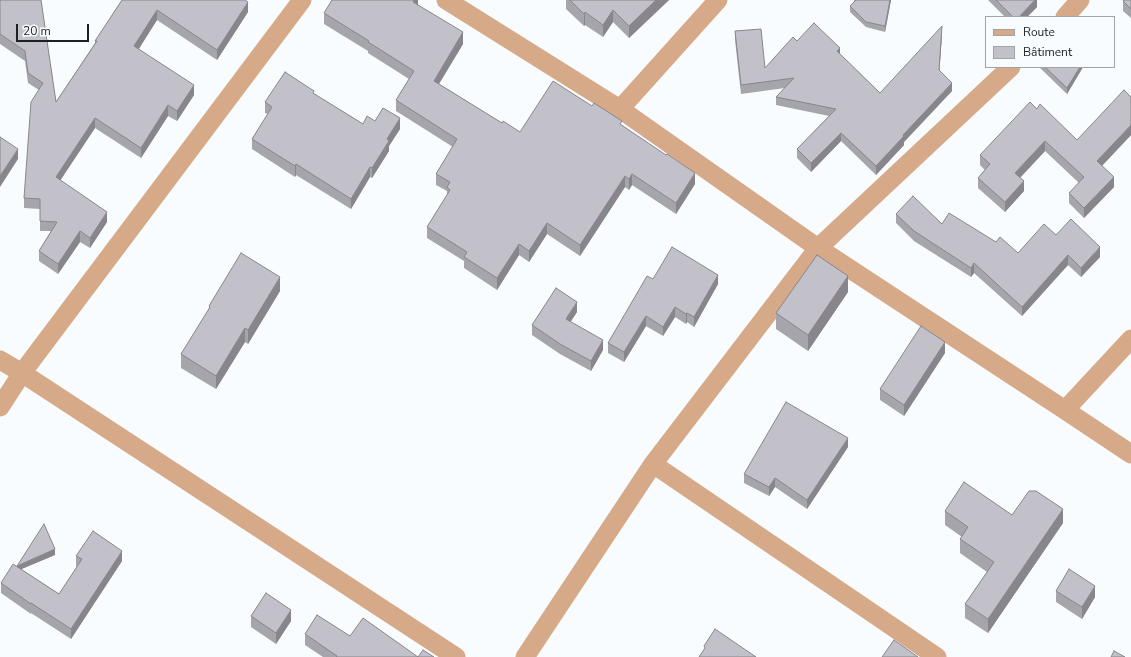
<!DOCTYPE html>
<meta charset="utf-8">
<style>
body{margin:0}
#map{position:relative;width:1131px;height:657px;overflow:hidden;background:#f9fcfe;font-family:"Nunito Sans",sans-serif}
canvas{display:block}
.legend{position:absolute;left:985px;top:16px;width:130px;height:52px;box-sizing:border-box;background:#f9fcfe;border:1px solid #a1a4a6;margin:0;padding:5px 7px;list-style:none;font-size:12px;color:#1d1f22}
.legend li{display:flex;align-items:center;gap:8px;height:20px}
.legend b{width:20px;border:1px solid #a1a4a6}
.scale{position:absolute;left:16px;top:24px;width:73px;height:18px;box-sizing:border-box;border:2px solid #1d1f22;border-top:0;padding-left:5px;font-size:12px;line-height:14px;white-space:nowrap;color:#1d1f22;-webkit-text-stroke:3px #f9fcfe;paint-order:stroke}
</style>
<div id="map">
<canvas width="1131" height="657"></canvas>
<ul class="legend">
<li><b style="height:5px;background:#d6aa88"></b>Route</li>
<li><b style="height:11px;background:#c2c0c8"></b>Bâtiment</li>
</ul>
<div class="scale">20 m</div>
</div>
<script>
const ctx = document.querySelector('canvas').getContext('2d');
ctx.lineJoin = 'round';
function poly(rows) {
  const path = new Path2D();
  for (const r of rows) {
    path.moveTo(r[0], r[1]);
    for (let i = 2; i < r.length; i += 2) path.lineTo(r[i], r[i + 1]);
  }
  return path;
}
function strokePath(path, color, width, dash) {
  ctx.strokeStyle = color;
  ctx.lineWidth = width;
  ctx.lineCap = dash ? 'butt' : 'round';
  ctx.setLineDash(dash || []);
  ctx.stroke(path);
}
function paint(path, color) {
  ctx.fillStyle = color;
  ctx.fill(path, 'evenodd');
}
const minor = poly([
 [446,0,620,109,818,248,1065,410,1131,454],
 [1065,17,1080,0],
 [620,109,718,0],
 [0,360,22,373,456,657],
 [0,407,22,373,302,0],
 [1065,410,1131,339],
 [653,464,937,657],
 [525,657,653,464,818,248,1011,67]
]);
const wall = poly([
 [0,0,41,1,56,102,95,43,95,41,122,0,248,12,217,60,157,20,139,49,194,95,177,121,168,116,141,158,95,128,60,180,107,222,90,248,80,242,58,274,39,261,39,251,51,231,40,231,40,209,24,208,24,198,39,90,28,83,25,61,0,44],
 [418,0,418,5,463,44,439,84,502,123,520,132,622,125,695,184,676,214,632,185,629,190,625,187,580,256,547,234,529,262,519,255,497,290,464,268,464,261,427,238,427,227,447,195,447,191,436,185,436,174,453,147,396,111,396,100,409,79,368,53,368,51,324,24,324,13],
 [566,0,669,0,629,38,613,22,603,37,585,25,584,26,566,9],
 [854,0,891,0,885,32,866,27,850,12,850,6,854,2],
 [988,0,1037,0,1037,7,1027,17,1005,17],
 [1131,0,1131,18,1123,11,1123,1],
 [735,31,765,68,797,41,840,54,880,93,942,35,939,70,952,91,904,142,904,145,876,175,841,141,811,172,797,158,797,149,829,116,776,105,776,97,785,88,741,94,735,40],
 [1039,67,1083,67,1067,94],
 [314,94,363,124,375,121,400,129,389,146,389,151,372,178,370,177,351,209,296,175,295,177,252,149,252,139,268,114,265,113,265,102],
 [1037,109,1077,140,1131,135,1102,166,1114,187,1084,218,1069,203,1069,193,1079,183,1045,151,1020,178,1024,191,1005,212,978,188,978,178,985,170,980,165,980,155],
 [896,214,942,224,996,242,1018,253,1056,235,1100,257,1081,277,1068,265,1022,316,974,273,971,277,914,241,896,223],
 [653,279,718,284,694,327,687,322,686,324,675,317,663,336,646,326,624,362,608,353,608,343],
 [280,291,248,344,245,342,216,389,181,368,181,354,209,310,209,306],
 [848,292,808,351,776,329,776,313],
 [577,312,570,322,603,350,591,371,560,354,532,335,532,325],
 [945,353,904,416,880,400,880,389],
 [848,447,807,509,775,487,769,496,744,483,744,474],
 [945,511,1012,515,1063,523,988,633,965,618,965,604,987,572,960,553,960,539,962,537,945,525],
 [55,555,21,569,59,594,77,567,76,566,76,556,122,561,71,639,31,613,31,614,1,593,1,583,17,566],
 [1056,591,1095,597,1082,619,1056,602],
 [251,616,291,621,276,644,251,627],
 [305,634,350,636,418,657,323,657,305,645]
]);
const shadedWall = poly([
 [414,0,418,0,418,5,413,2],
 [656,0,669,0,629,38,629,26],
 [890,0,891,0,885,32,885,26],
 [1033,0,1037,0,1037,7,1027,17,1019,17],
 [248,2,248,12,217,60,217,50],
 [157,10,157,20,134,56,134,46],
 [613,10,613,22,603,37,603,25],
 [585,12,585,25,584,26,584,14],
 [942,26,942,35,939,78,939,70],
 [463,32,463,44,434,92,434,81],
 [840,48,840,57,837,51],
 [1080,67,1083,67,1067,94,1067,88],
 [952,83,952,91,904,142,904,145,876,175,876,166,903,135],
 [194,85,194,95,177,121,177,111],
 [168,105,168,116,141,158,141,148],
 [95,118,95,128,56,187,56,177],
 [400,118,400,129,389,146,389,151,372,178,372,168,387,139],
 [1131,125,1131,135,1097,171,1097,161],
 [841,133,841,141,811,172,811,163],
 [1045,141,1045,151,1015,183,1015,173],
 [18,149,18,159,0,187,0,176],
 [296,164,296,175,295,177,295,166],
 [370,167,370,177,351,209,351,199],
 [695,173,695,184,676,214,676,203],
 [632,174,632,185,629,190,629,179],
 [625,176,625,187,580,256,580,245],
 [1114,177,1114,187,1084,218,1084,208],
 [1024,181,1024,191,1005,212,1005,202],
 [107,212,107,222,90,248,90,238],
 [547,223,547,234,529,262,529,251],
 [80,231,80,242,58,274,58,264],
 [519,244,519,255,497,290,497,278],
 [1100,247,1100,257,1081,277,1081,268],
 [1068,255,1068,265,1022,316,1022,307],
 [974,263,974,273,971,277,971,268],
 [718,275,718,284,694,327,694,317],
 [848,276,848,292,808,351,808,335],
 [280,277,280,291,248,344,248,330],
 [577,302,577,312,566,329,566,319],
 [675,307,675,317,663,336,663,327],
 [687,313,687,322,686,324,686,314],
 [646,316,646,326,624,362,624,352],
 [245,328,245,342,216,389,216,376],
 [603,340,603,350,591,371,591,361],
 [945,342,945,353,904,416,904,405],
 [848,438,848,447,807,509,807,500],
 [775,478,775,487,769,496,769,487],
 [1063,509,1063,523,988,633,988,619],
 [55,549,55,555,17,571,17,566],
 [122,551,122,561,71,639,71,629],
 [1095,586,1095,597,1082,619,1082,607],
 [291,610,291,621,276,644,276,633]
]);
const building = poly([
 [0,0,41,0,56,102,97,41,95,41,122,0,245,0,248,2,217,50,157,10,134,46,194,85,177,111,168,105,141,148,95,118,56,177,107,212,90,238,80,231,58,264,39,251,57,222,40,221,40,199,24,198,31,102,43,83,28,73,25,51,0,34,0,0],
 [332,0,414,0,413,2,463,32,434,81,502,123,503,121,520,132,553,81,592,106,594,103,622,121,620,124,666,155,667,154,695,173,676,203,632,174,629,179,625,176,580,245,547,223,529,251,519,244,497,278,464,257,467,252,427,227,450,190,447,187,450,182,436,174,457,139,396,100,414,71,368,42,369,41,324,13,332,0],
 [570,0,656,0,629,26,613,10,603,25,585,12,584,14,570,0],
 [856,0,890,0,885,26,866,22,850,6,856,0],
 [996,0,1035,0,1019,17,1013,17,996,0],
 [1124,0,1131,0,1131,9,1123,1,1124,0],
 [814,23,840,48,837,51,880,93,942,26,939,70,952,83,903,135,904,136,876,166,841,133,811,163,797,149,836,109,776,97,794,78,741,85,735,31,761,29,765,68,793,37,797,41,814,23],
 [1045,67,1080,67,1067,88,1045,67],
 [285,72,314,91,313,93,363,124,367,116,375,121,383,108,400,118,387,139,389,141,372,168,370,167,351,199,296,164,295,166,252,139,272,107,265,102,285,72],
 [1124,90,1131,97,1131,125,1097,161,1114,177,1084,208,1069,193,1084,177,1045,141,1015,173,1024,181,1005,202,978,178,990,164,980,155,1030,102,1037,109,1040,104,1077,140,1124,90],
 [0,137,18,149,0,176,0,137],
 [913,196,942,224,949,213,996,242,1000,237,1018,253,1044,224,1056,235,1071,219,1100,247,1081,268,1068,255,1022,307,974,263,971,268,914,231,896,214,913,196],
 [672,247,718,275,694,317,687,313,686,314,675,307,663,327,646,316,624,352,608,343,647,276,653,279,672,247],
 [241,253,280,277,248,330,245,328,216,376,181,354,210,307,209,306,241,253],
 [817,255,848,276,808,335,776,313,817,255],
 [556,288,577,302,566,319,603,340,591,361,560,344,532,325,556,288],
 [921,326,945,342,904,405,880,389,921,326],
 [786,402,848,438,807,500,775,478,769,487,744,474,786,402],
 [964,482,1012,515,1029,491,1036,491,1063,509,988,619,965,604,994,562,960,539,968,527,945,511,964,482],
 [44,524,55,549,17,566,44,524],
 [93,531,122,551,71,629,31,603,31,604,1,583,13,564,59,594,82,559,76,556,93,531],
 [1069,569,1095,586,1082,607,1056,591,1069,569],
 [266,593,291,610,276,633,251,616,266,593],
 [317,615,350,636,363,618,418,657,336,657,337,656,305,634,317,615],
 [715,629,756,657,699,657,705,648,704,646,715,629],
 [894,640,918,657,882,657,894,640],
 [423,650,434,657,418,657,423,650],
 [1114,651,1125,657,1111,657,1114,651]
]);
strokePath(minor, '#d6aa88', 19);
paint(wall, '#a7a5ac');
paint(shadedWall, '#88868c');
paint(building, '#c2c0c8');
strokePath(building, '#88868c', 1);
</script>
